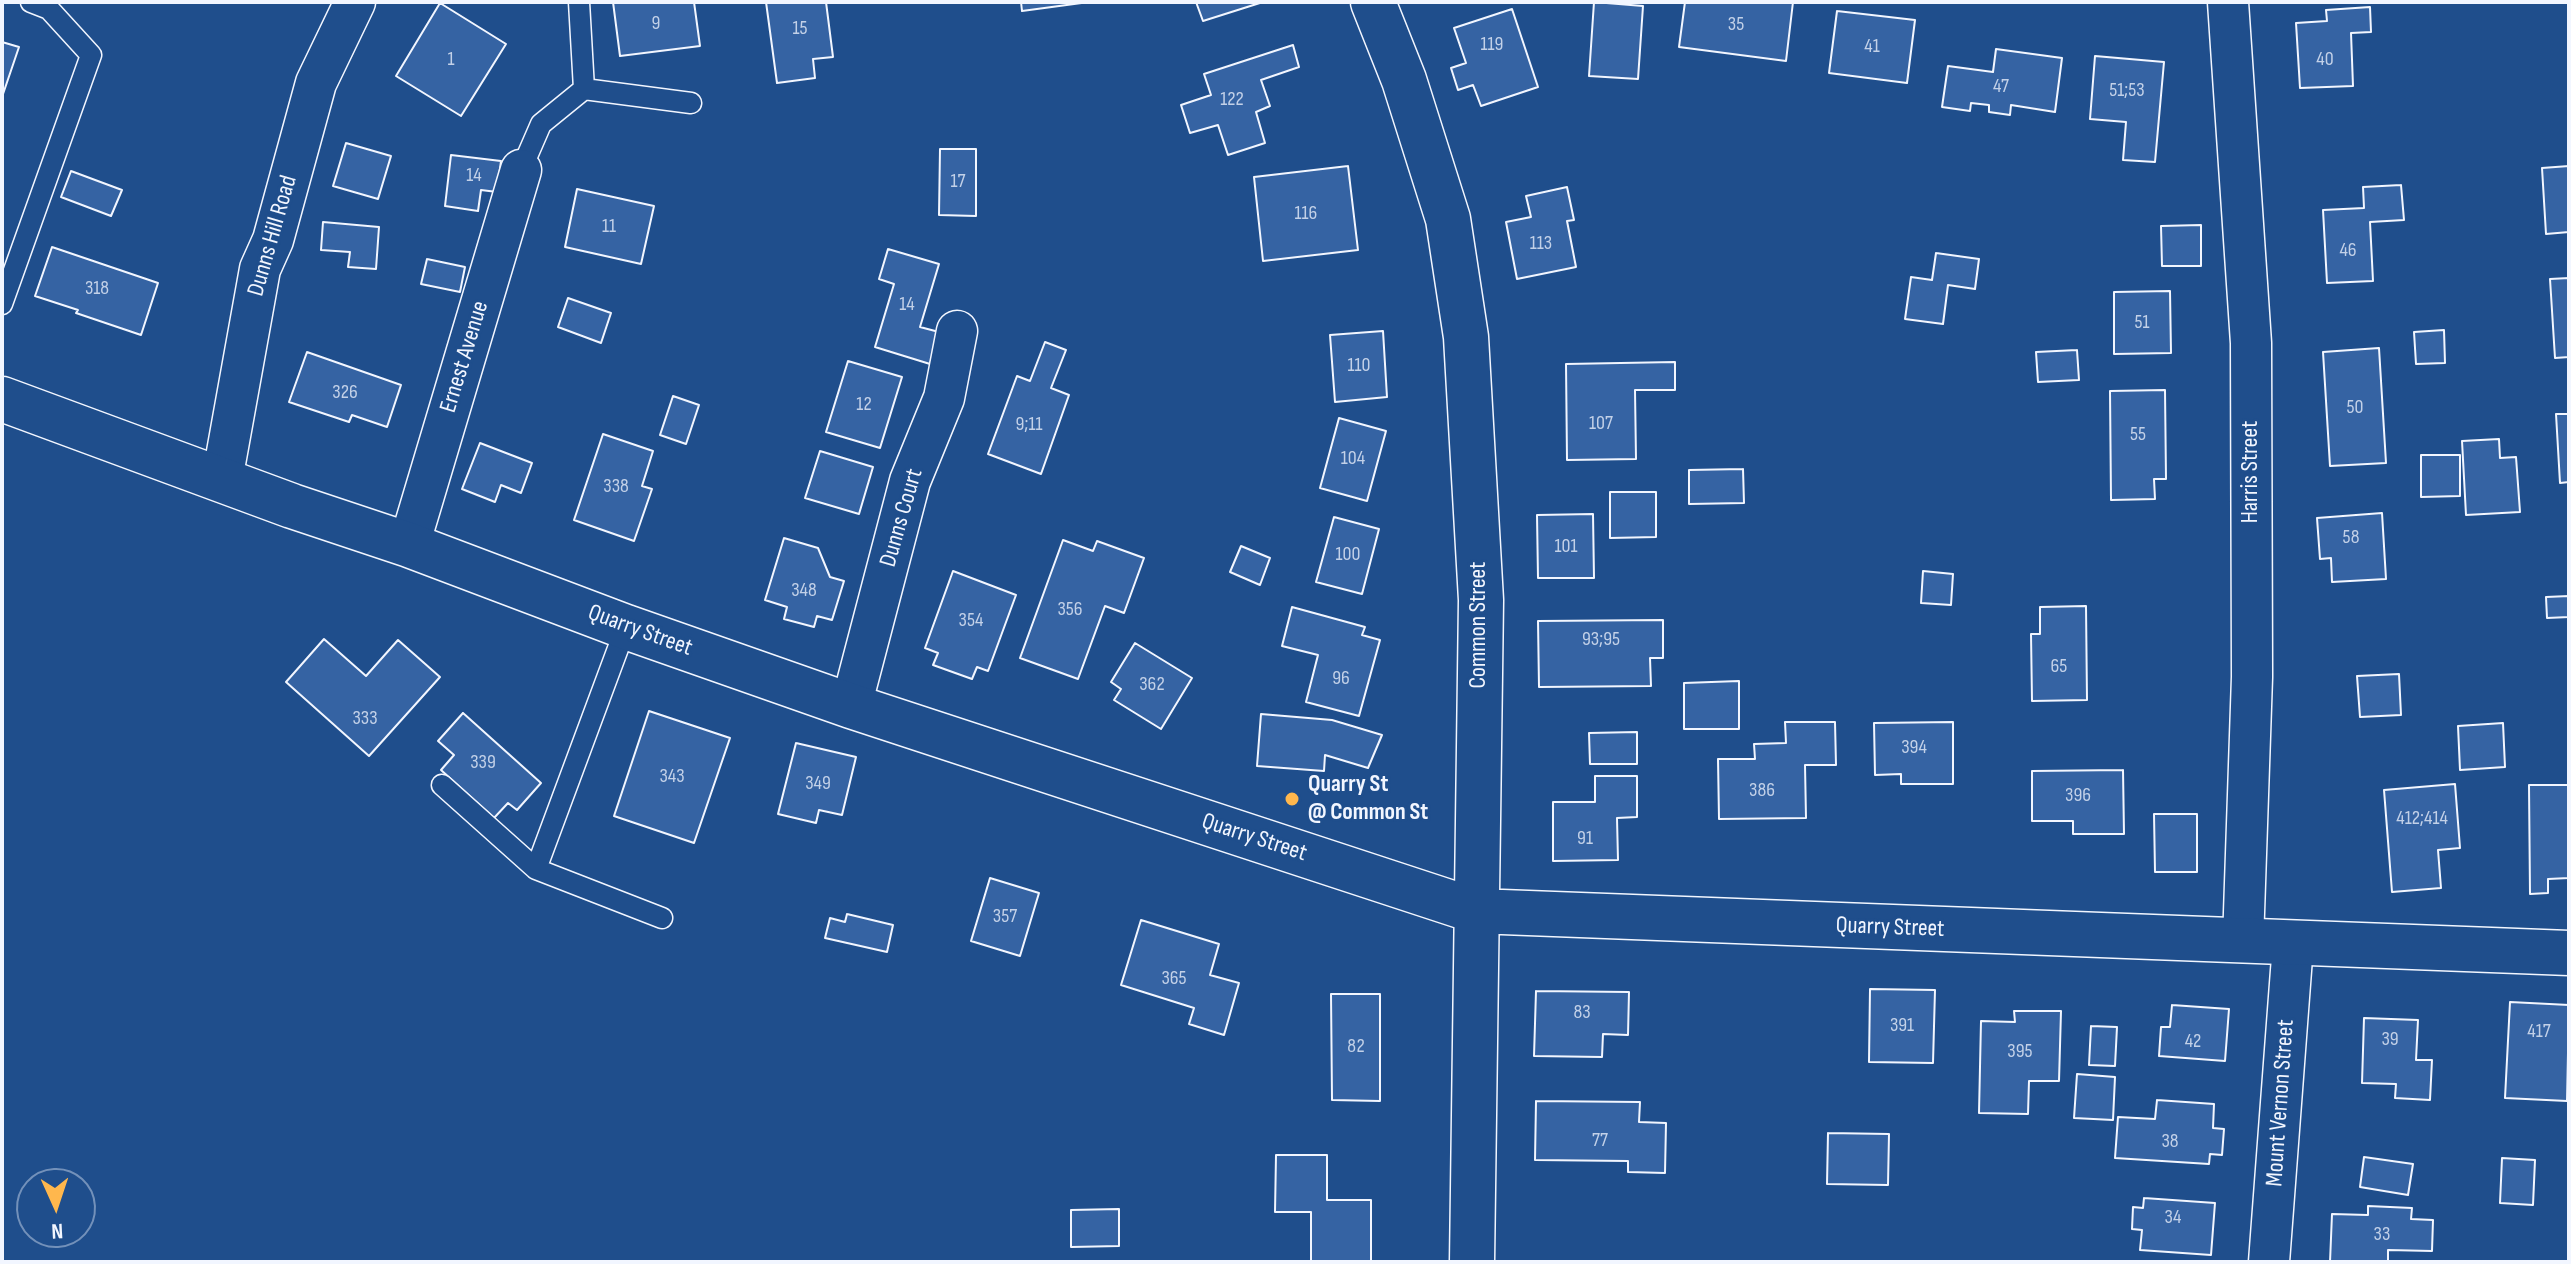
<!DOCTYPE html>
<style>
body{margin:0}
#map{position:relative;width:2571px;height:1264px;overflow:hidden;background:#1f4e8c;font-family:"Sofia Sans Condensed",sans-serif}
canvas{display:block}
.frame{position:absolute;inset:0;border:4px solid #f2f6ff;pointer-events:none}
.north{position:absolute;left:16px;top:1168px;width:80px;height:80px;box-sizing:border-box;background:#1f4e8c;border:2px solid #7391ba;border-radius:50%;rotate:177deg;font-size:22px;font-weight:700;line-height:32px;text-align:center;color:#f2f6ff}
.north::after{content:'';display:block;margin:auto;width:28px;height:36px;background:#ffb74d;clip-path:polygon(50% 0,100% 100%,50% 72%,0 100%)}
</style>
<div id="map">
<canvas width="2571" height="1264"></canvas>
<div class="frame"></div>
<div class="north">N</div>
</div>
<script>
const ctx = document.querySelector('canvas').getContext('2d');
ctx.lineJoin = 'round';
function paint(path, color) {
  ctx.fillStyle = color;
  ctx.fill(path, 'evenodd');
}
function poly(rows) {
  const path = new Path2D();
  for (const r of rows) {
    path.moveTo(r[0], r[1]);
    for (let i = 2; i < r.length; i += 2) path.lineTo(r[i], r[i + 1]);
  }
  return path;
}
function strokePath(path, color, width, dash) {
  ctx.strokeStyle = color;
  ctx.lineWidth = width;
  ctx.lineCap = dash ? 'butt' : 'round';
  ctx.setLineDash(dash || []);
  ctx.stroke(path);
}
function label(font, color, halo, rows, align = 'center') {
  ctx.font = font + ' "Sofia Sans Condensed",sans-serif';
  ctx.lineWidth = 6;
  ctx.setLineDash([]);
  ctx.textBaseline = 'middle';
  ctx.strokeStyle = halo;
  ctx.fillStyle = color;
  for (const [text, x, y, turn = 0] of rows) {
    ctx.save();
    ctx.translate(x, y);
    ctx.rotate((+turn || 0) * Math.PI / 180);
    ctx.textAlign = isNaN(turn) ? turn : align;
    if (halo) ctx.strokeText(text, 0, 0);
    ctx.fillText(text, 0, 0);
    ctx.restore();
  }
}
const building = poly([
 [613,2,694,2,700,46,620,56,613,2],
 [766,2,826,2,833,57,813,59,815,78,777,83,766,2],
 [1021,2,1089,2,1022,11,1021,2],
 [1196,2,1263,2,1203,21,1196,2],
 [1594,2,1643,6,1638,79,1589,76,1594,2],
 [1685,2,1793,2,1786,61,1679,47,1685,2],
 [440,3,506,44,461,116,396,76,440,3],
 [2370,7,2371,32,2351,33,2353,86,2300,88,2296,23,2327,21,2326,10,2370,7],
 [1512,9,1538,87,1481,106,1473,85,1458,90,1451,68,1466,63,1454,28,1512,9],
 [1837,11,1915,20,1907,83,1829,73,1837,11],
 [2,42,19,47,2,97,2,42],
 [1293,45,1299,67,1261,80,1270,106,1256,112,1265,143,1228,155,1218,125,1190,133,1181,105,1211,95,1204,74,1293,45],
 [1996,49,2062,58,2055,112,2011,105,2010,115,1989,112,1989,105,1971,103,1970,111,1942,107,1948,66,1993,72,1996,49],
 [2095,56,2164,62,2155,162,2123,160,2126,122,2090,119,2095,56],
 [346,143,391,156,378,199,333,186,346,143],
 [940,149,976,149,976,216,939,215,940,149],
 [451,155,501,161,497,192,481,190,478,211,445,206,451,155],
 [1348,166,1358,250,1263,261,1254,177,1348,166],
 [2569,166,2569,232,2546,234,2542,168,2569,166],
 [71,171,122,190,111,216,61,197,71,171],
 [2401,185,2404,220,2370,222,2373,281,2327,283,2323,210,2364,208,2363,187,2401,185],
 [1567,187,1574,220,1567,221,1576,267,1517,279,1506,222,1531,217,1526,196,1567,187],
 [577,189,654,206,641,264,565,247,577,189],
 [323,222,379,227,376,269,348,267,350,252,321,250,323,222],
 [2201,225,2201,266,2162,266,2161,226,2201,225],
 [52,247,158,283,141,335,76,313,78,310,35,296,52,247],
 [888,249,939,264,920,327,939,332,930,364,875,347,894,284,879,279,888,249],
 [1936,253,1979,259,1975,289,1948,285,1943,324,1905,319,1911,277,1932,280,1936,253],
 [427,259,465,267,460,292,421,284,427,259],
 [2569,278,2569,357,2555,358,2550,279,2569,278],
 [2170,291,2171,353,2114,354,2114,292,2170,291],
 [568,298,611,313,601,343,558,327,568,298],
 [2444,330,2445,363,2416,364,2414,332,2444,330],
 [1383,331,1387,397,1335,402,1330,335,1383,331],
 [1045,342,1066,350,1051,388,1069,395,1041,474,988,454,1017,376,1030,381,1045,342],
 [2379,348,2386,463,2330,466,2323,352,2379,348],
 [2077,350,2079,380,2038,382,2036,352,2077,350],
 [307,352,401,385,387,427,352,415,349,422,289,402,307,352],
 [848,361,902,377,880,448,826,432,848,361],
 [1675,362,1675,390,1635,390,1636,459,1567,460,1566,364,1675,362],
 [2165,390,2166,479,2154,479,2155,499,2111,500,2110,391,2165,390],
 [673,396,699,405,686,444,660,435,673,396],
 [2556,414,2569,414,2569,482,2560,483,2556,414],
 [1339,418,1386,431,1367,501,1320,488,1339,418],
 [603,434,653,451,642,486,652,489,634,541,574,520,603,434],
 [2499,439,2500,458,2516,457,2520,512,2466,515,2462,441,2499,439],
 [480,443,532,463,521,493,501,485,495,502,462,489,480,443],
 [820,451,873,467,859,514,805,498,820,451],
 [2421,455,2460,455,2460,496,2421,497,2421,455],
 [1743,469,1744,503,1689,504,1689,470,1743,469],
 [1610,492,1656,492,1656,537,1610,538,1610,492],
 [2382,513,2386,579,2332,582,2331,558,2320,559,2317,518,2382,513],
 [1593,514,1594,578,1538,578,1537,515,1593,514],
 [1334,517,1379,529,1362,594,1316,582,1334,517],
 [784,538,818,548,830,577,844,581,832,620,817,616,814,627,784,619,787,607,765,600,784,538],
 [1063,540,1093,551,1097,541,1144,558,1124,613,1105,606,1078,679,1020,658,1063,540],
 [1241,546,1270,558,1260,585,1230,572,1241,546],
 [953,571,1016,595,988,671,977,667,972,679,933,665,938,653,925,648,953,571],
 [1923,571,1953,574,1951,605,1921,603,1923,571],
 [2569,596,2569,617,2547,618,2546,597,2569,596],
 [2086,606,2087,700,2032,701,2031,634,2040,634,2040,607,2086,606],
 [1292,607,1365,627,1362,635,1380,640,1359,716,1306,702,1318,655,1282,646,1292,607],
 [1663,620,1663,658,1650,658,1651,686,1539,687,1538,621,1663,620],
 [324,639,366,676,398,640,440,677,369,756,286,682,324,639],
 [1135,643,1192,678,1161,729,1114,700,1121,689,1111,682,1135,643],
 [2399,674,2401,715,2360,717,2357,676,2399,674],
 [1739,681,1739,729,1684,729,1684,683,1739,681],
 [649,711,730,738,694,843,614,816,649,711],
 [463,713,541,783,517,810,508,803,494,818,441,770,454,755,438,741,463,713],
 [1261,714,1332,720,1382,735,1368,768,1325,755,1324,771,1257,766,1261,714],
 [1785,722,1835,722,1836,765,1805,765,1806,818,1719,819,1718,759,1755,759,1754,744,1786,743,1785,722],
 [1953,722,1953,784,1901,784,1901,774,1875,775,1874,723,1953,722],
 [2503,723,2505,767,2460,770,2458,726,2503,723],
 [1637,732,1637,764,1590,764,1589,733,1637,732],
 [796,743,856,757,842,815,819,810,816,823,778,814,796,743],
 [2123,770,2124,834,2073,834,2073,821,2032,821,2032,771,2123,770],
 [1595,776,1637,776,1637,817,1617,818,1618,860,1553,861,1553,802,1595,802,1595,776],
 [2455,784,2460,848,2438,850,2441,888,2392,892,2384,790,2455,784],
 [2529,785,2569,785,2569,878,2548,879,2548,893,2530,894,2529,785],
 [2154,814,2197,814,2197,872,2155,872,2154,814],
 [990,878,1039,893,1020,956,971,941,990,878],
 [847,914,893,925,887,952,825,938,830,918,845,922,847,914],
 [1141,920,1219,944,1210,975,1239,983,1224,1035,1189,1024,1194,1008,1121,985,1141,920],
 [1870,989,1935,990,1933,1063,1869,1062,1870,989],
 [1536,991,1629,992,1628,1035,1603,1034,1602,1057,1534,1056,1536,991],
 [1331,994,1380,994,1380,1101,1332,1100,1331,994],
 [2510,1002,2569,1005,2567,1101,2505,1098,2510,1002],
 [2172,1005,2229,1009,2225,1061,2159,1056,2161,1027,2170,1027,2172,1005],
 [2014,1011,2061,1011,2059,1081,2029,1081,2028,1114,1979,1113,1981,1021,2015,1022,2014,1011],
 [2364,1018,2418,1020,2416,1060,2432,1060,2430,1100,2395,1098,2396,1084,2362,1083,2364,1018],
 [2091,1026,2117,1027,2115,1066,2089,1065,2091,1026],
 [2077,1074,2115,1077,2113,1120,2074,1118,2077,1074],
 [2157,1100,2214,1104,2213,1128,2224,1129,2222,1155,2210,1154,2209,1164,2115,1158,2118,1117,2155,1119,2157,1100],
 [1536,1101,1640,1102,1639,1122,1666,1123,1665,1173,1628,1172,1628,1161,1535,1160,1536,1101],
 [1828,1133,1889,1134,1888,1185,1827,1184,1828,1133],
 [1276,1155,1327,1155,1327,1200,1371,1200,1371,1262,1311,1262,1311,1212,1275,1212,1276,1155],
 [2364,1157,2413,1164,2408,1195,2360,1187,2364,1157],
 [2502,1158,2535,1160,2533,1205,2500,1203,2502,1158],
 [2144,1198,2215,1203,2211,1255,2140,1250,2142,1230,2132,1229,2133,1207,2143,1208,2144,1198],
 [2368,1206,2412,1208,2411,1219,2433,1220,2432,1251,2388,1250,2388,1262,2330,1262,2332,1214,2368,1215,2368,1206],
 [1119,1209,1119,1246,1071,1247,1071,1210,1119,1209]
]);
const lane = poly([
 [579,2,584,89,691,103],
 [521,170,541,124,584,89],
 [2,304,91,55,49,9,31,2],
 [442,785,536,869,662,918],
 [536,869,626,627]
]);
const street = poly([
 [2228,2,2251,343,2252,677,2243,942],
 [222,480,260,269,273,240,316,83,355,2],
 [409,545,521,170],
 [851,706,910,481,944,398,957,331],
 [2269,1262,2293,944]
]);
const secondary = poly([
 [1373,2,1404,80,1448,219,1466,337,1481,600,1472,1262],
 [2,399,292,506,409,545,626,627,851,706,1476,911,2569,953]
]);
const markers = [
 [1292,799,8,"#ffb74d"]
];
const numberNames = [
 ["9",656,24],
 ["35",1736,25],
 ["15",800,29],
 ["119",1492,45],
 ["41",1872,47],
 ["1",451,60],
 ["40",2325,60],
 ["47",2001,87],
 ["51;53",2127,91],
 ["122",1232,100],
 ["14",474,176],
 ["17",958,182],
 ["116",1306,214],
 ["11",609,227],
 ["113",1541,244],
 ["46",2348,251],
 ["318",97,289],
 ["14",907,305],
 ["51",2142,323],
 ["110",1359,366],
 ["326",345,393],
 ["12",864,405],
 ["50",2355,408],
 ["107",1601,424],
 ["9;11",1029,425],
 ["55",2138,435],
 ["104",1353,459],
 ["338",616,487],
 ["58",2351,538],
 ["101",1566,547],
 ["100",1348,555],
 ["348",804,591],
 ["356",1070,610],
 ["354",971,621],
 ["93;95",1601,640],
 ["65",2059,667],
 ["96",1341,679],
 ["362",1152,685],
 ["333",365,719],
 ["394",1914,748],
 ["339",483,763],
 ["343",672,777],
 ["349",818,784],
 ["386",1762,791],
 ["396",2078,796],
 ["412;414",2422,819],
 ["91",1585,839],
 ["357",1005,917],
 ["365",1174,979],
 ["83",1582,1013],
 ["391",1902,1026],
 ["417",2539,1032],
 ["39",2390,1040],
 ["42",2193,1042],
 ["82",1356,1047],
 ["395",2020,1052],
 ["77",1600,1141],
 ["38",2170,1142],
 ["34",2173,1218],
 ["33",2382,1235]
];
const streetNames = [
 ["Dunns Hill Road",273,236,-74],
 ["Ernest Avenue",465,357,-73],
 ["Harris Street",2251,472,-90],
 ["Dunns Court",902,518,-74],
 ["Common Street",1479,625,-90],
 ["Quarry Street",640,631,20],
 ["Quarry Street",1254,838,18],
 ["Quarry Street",1890,928,2],
 ["Mount Vernon Street",2281,1103,-86]
];
const poiNames = [
 ["Quarry St",1308,785],
 ["@ Common St",1308,813]
];
paint(building, '#3563a3');
strokePath(building, '#f2f6ff', 2);
strokePath(lane, '#f2f6ff', 23);
strokePath(street, '#f2f6ff', 43);
strokePath(secondary, '#f2f6ff', 47);
strokePath(lane, '#1f4e8c', 20);
strokePath(street, '#1f4e8c', 40);
strokePath(secondary, '#1f4e8c', 44);
for (const [x, y, r, color] of markers) {
  const dot = new Path2D();
  dot.arc(x, y, r, 0, 2 * Math.PI);
  ctx.fillStyle = color;
  ctx.fill(dot);
  strokePath(dot, '#1f4e8c', 3);
}
label('20px', '#c3d1e8', null, numberNames);
label('24px', '#f2f6ff', '#1f4e8c', streetNames);
label('bold 24px', '#f2f6ff', '#1f4e8c', poiNames, 'left');
</script>
